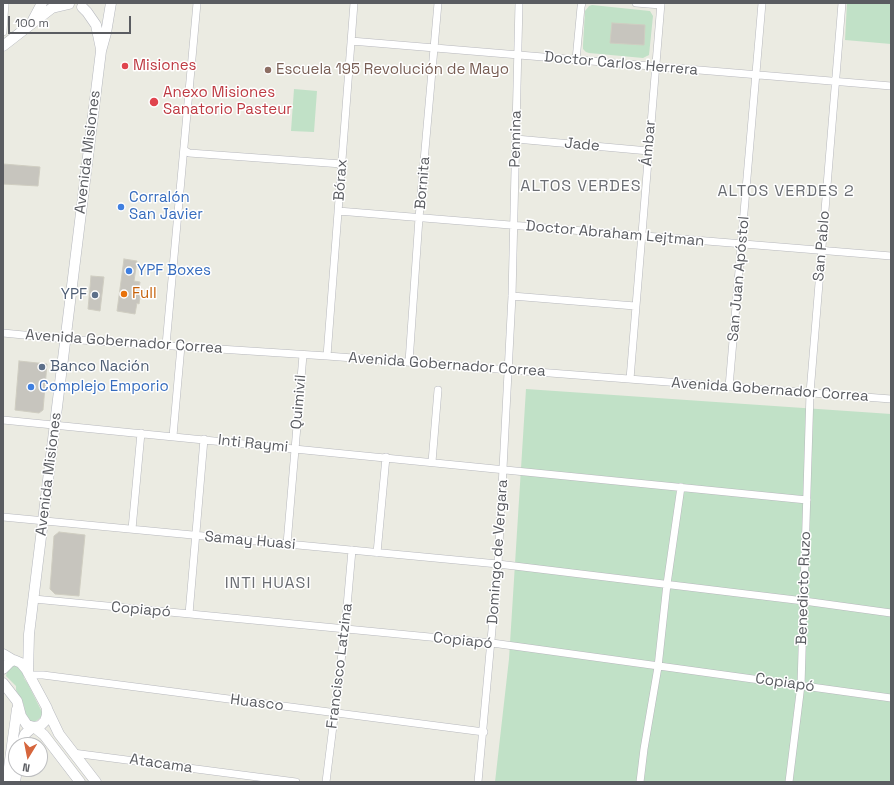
<!DOCTYPE html>
<meta charset="utf-8">
<style>
body{margin:0}
#map{position:relative;width:894px;height:785px;overflow:hidden;background:#ebebe2;font-family:"Space Grotesk",sans-serif}
canvas{display:block}
.frame{position:absolute;inset:0;border:4px solid #5a5c61;pointer-events:none}
.north{position:absolute;left:8px;top:737px;width:40px;height:40px;box-sizing:border-box;background:#fff;border:1px solid #bdbec0;border-radius:50%;rotate:190deg;font-size:11px;font-weight:700;line-height:16px;text-align:center;color:#5a5c61}
.north::after{content:'';display:block;margin:auto;width:14px;height:18px;background:#d6663d;clip-path:polygon(50% 0,100% 100%,50% 72%,0 100%)}
.scale{position:absolute;left:8px;top:16px;width:123px;height:18px;box-sizing:border-box;border:2px solid #5a5c61;border-top:0;padding-left:5px;font-size:12px;line-height:14px;white-space:nowrap;color:#5a5c61;-webkit-text-stroke:3px #fff;paint-order:stroke}
</style>
<div id="map">
<canvas width="894" height="785"></canvas>
<div class="frame"></div>
<div class="north">N</div>
<div class="scale">100 m</div>
</div>
<script>
const ctx = document.querySelector('canvas').getContext('2d');
ctx.lineJoin = 'round';
function paint(path, color) {
  ctx.fillStyle = color;
  ctx.fill(path, 'evenodd');
}
function poly(rows) {
  const path = new Path2D();
  for (const r of rows) {
    path.moveTo(r[0], r[1]);
    for (let i = 2; i < r.length; i += 2) path.lineTo(r[i], r[i + 1]);
  }
  return path;
}
function strokePath(path, color, width, dash) {
  ctx.strokeStyle = color;
  ctx.lineWidth = width;
  ctx.lineCap = dash ? 'butt' : 'round';
  ctx.setLineDash(dash || []);
  ctx.stroke(path);
}
function label(font, color, halo, rows, align = 'center') {
  ctx.font = font + ' "Space Grotesk",sans-serif';
  ctx.lineWidth = 3;
  ctx.setLineDash([]);
  ctx.textBaseline = 'middle';
  ctx.strokeStyle = halo;
  ctx.fillStyle = color;
  for (const [text, x, y, turn = 0] of rows) {
    ctx.save();
    ctx.translate(x, y);
    ctx.rotate((+turn || 0) * Math.PI / 180);
    ctx.textAlign = isNaN(turn) ? turn : align;
    if (halo) ctx.strokeText(text, 0, 0);
    ctx.fillText(text, 0, 0);
    ctx.restore();
  }
}
const green = poly([
 [847,3,891,3,891,44,845,40],
 [592,5,650,11,653,16,649,55,643,58,589,53,586,52,583,49,583,45,585,11,589,6],
 [294,89,317,91,314,132,291,131],
 [526,389,891,414,891,782,495,782,509,659],
 [16,665,23,669,24,678,28,684,42,712,41,717,35,722,30,721,25,715,24,705,16,690,16,686,6,676,8,668]
]);
const building = poly([
 [612,23,645,25,644,45,610,43,612,23],
 [3,164,40,167,38,186,3,184,3,164],
 [124,259,137,261,134,281,140,282,139,289,141,290,139,304,137,303,135,314,117,311,124,259],
 [91,276,104,277,100,311,88,309,91,276],
 [19,361,47,364,43,410,39,413,15,410,19,361],
 [59,532,85,535,79,596,55,594,50,589,54,536,59,532]
]);
const street = poly([
 [636,3,661,5],
 [3,32,5,3],
 [351,41,891,86],
 [576,60,581,7,582,3],
 [516,139,649,151],
 [184,150,189,153,342,164],
 [338,211,891,256],
 [512,296,635,306],
 [3,333,65,339,327,356,891,399],
 [166,345,197,3],
 [327,356,354,3],
 [409,362,419,218,438,3],
 [630,379,661,3],
 [729,387,762,3],
 [3,420,807,500],
 [173,436,181,346],
 [432,462,438,390],
 [3,517,498,564,804,601,891,613],
 [132,529,141,433],
 [287,544,303,355],
 [377,553,386,457],
 [34,599,492,643,891,698],
 [189,614,204,439],
 [30,675,43,675,484,732],
 [73,753,296,782],
 [326,782,345,629,352,550],
 [478,782,498,564,512,296,519,3],
 [640,782,644,749,658,667,667,584,681,487],
 [789,782,801,685,810,393,842,3]
]);
const secondary = poly([
 [82,7,87,12,96,25,101,49],
 [33,20,42,3],
 [3,46,52,8,69,4],
 [3,654,13,660],
 [3,669,10,662,14,660,21,663,26,669,47,708,47,715,45,721,40,726,34,727,27,725,21,716,17,701,3,683],
 [28,673,29,634,101,51,106,33,111,3],
 [47,709,59,734,96,782],
 [34,727,44,735,80,782],
 [21,745,25,734,33,727],
 [7,782,17,709],
 [15,782,17,769]
]);
const markers = [
 [125,66,4,"#e0444e"],
 [268,70,4,"#8d6e63"],
 [154,102,5,"#e0444e"],
 [121,207,4,"#3f7fe0"],
 [129,271,4,"#3f7fe0"],
 [124,294,4,"#e8710a"],
 [95,295,4,"#5c6f8a"],
 [42,367,4,"#5c6f8a"],
 [31,387,4,"#3f7fe0"]
];
const streetNames = [
 ["Doctor Carlos Herrera",621,64,5],
 ["Pennina",516,139,-89],
 ["Ámbar",649,143,-85],
 ["Jade",582,145,5],
 ["Avenida Misiones",88,152,-83],
 ["Bórax",341,180,-86],
 ["Bornita",423,183,-85],
 ["Doctor Abraham Lejtman",615,234,5],
 ["San Pablo",822,246,-85],
 ["San Juan Apóstol",739,279,-85],
 ["Avenida Gobernador Correa",124,342,4],
 ["Avenida Gobernador Correa",447,365,4],
 ["Avenida Gobernador Correa",770,390,4],
 ["Quimivil",299,402,-85],
 ["Inti Raymi",253,444,6],
 ["Avenida Misiones",49,474,-83],
 ["Samay Huasi",250,541,5],
 ["Domingo de Vergara",498,552,-86],
 ["Benedicto Ruzo",804,588,-88],
 ["Copiapó",141,610,5],
 ["Copiapó",463,641,6],
 ["Francisco Latzina",340,666,-83],
 ["Copiapó",785,683,8],
 ["Huasco",257,703,7],
 ["Atacama",161,764,8]
];
const healthNames = [
 ["Misiones",133,66],
 ["Anexo Misiones",163,93],
 ["Sanatorio Pasteur",163,110]
];
const educationNames = [
 ["Escuela 195 Revolución de Mayo",276,70]
];
const shopNames = [
 ["Corralón",129,198],
 ["San Javier",129,215],
 ["YPF Boxes",137,271],
 ["Complejo Emporio",39,387]
];
const foodNames = [
 ["Full",132,294]
];
const serviceNames = [
 ["YPF",87,295],
 ["Banco Nación",50,367,"left"]
];
const neighbourhoodNames = [
 ["ALTOS VERDES",581,187],
 ["ALTOS VERDES 2",786,192],
 ["INTI HUASI",268,584]
];
paint(green, '#c1e1c7');
paint(building, '#c7c5be');
strokePath(building, '#cfcdc1', 1);
strokePath(street, '#b7b8bd', 8);
strokePath(secondary, '#b7b9bf', 11);
strokePath(street, '#fff', 7);
strokePath(secondary, '#fff', 10);
for (const [x, y, r, color] of markers) {
  const dot = new Path2D();
  dot.arc(x, y, r, 0, 2 * Math.PI);
  ctx.fillStyle = color;
  ctx.fill(dot);
  strokePath(dot, '#fff', 1.5);
}
label('15px', '#5a5c61', '#fff', streetNames);
label('15px', '#be3a42', '#fff', healthNames, 'left');
label('15px', '#785e54', '#fff', educationNames, 'left');
label('15px', '#366cbe', '#fff', shopNames, 'left');
label('15px', '#c56008', '#fff', foodNames, 'left');
label('15px', '#4e5e75', '#fff', serviceNames, 'right');
ctx.letterSpacing = '1px';
label('16px', '#6b6e73', '#fff', neighbourhoodNames);
ctx.letterSpacing = '0px';
</script>
